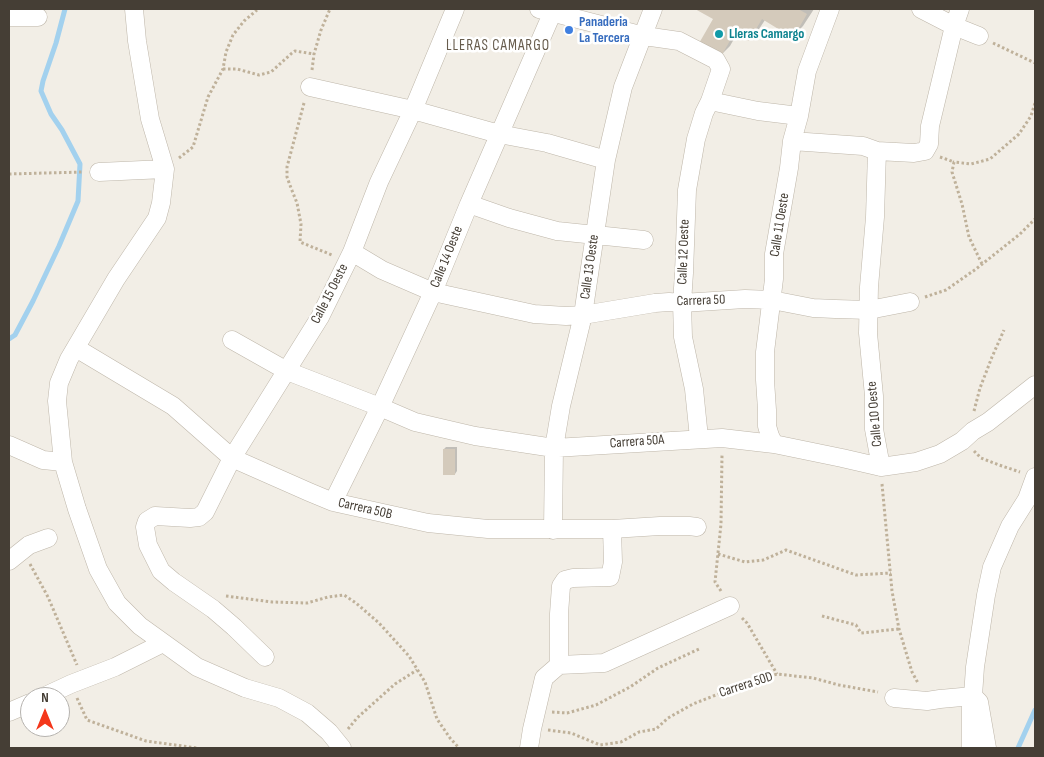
<!DOCTYPE html>
<style>
body{margin:0}
#map{position:relative;width:1044px;height:757px;overflow:hidden;background:#f2eee6;font-family:"Sofia Sans Condensed",sans-serif}
canvas{display:block}
.frame{position:absolute;inset:0;border:10px solid #453e35;pointer-events:none}
.north{position:absolute;left:20px;top:687px;width:50px;height:50px;box-sizing:border-box;background:#fff;border:1px solid #b5b2ae;border-radius:50%;rotate:0deg;font-size:14px;font-weight:700;line-height:20px;text-align:center;color:#453e35}
.north::after{content:'';display:block;margin:auto;width:18px;height:22px;background:#f4371b;clip-path:polygon(50% 0,100% 100%,50% 72%,0 100%)}
</style>
<div id="map">
<canvas width="1044" height="757"></canvas>
<div class="frame"></div>
<div class="north">N</div>
</div>
<script>
const ctx = document.querySelector('canvas').getContext('2d');
ctx.lineJoin = 'round';
function paint(path, color) {
  ctx.fillStyle = color;
  ctx.fill(path, 'evenodd');
}
function poly(rows) {
  const path = new Path2D();
  for (const r of rows) {
    path.moveTo(r[0], r[1]);
    for (let i = 2; i < r.length; i += 2) path.lineTo(r[i], r[i + 1]);
  }
  return path;
}
function strokePath(path, color, width, dash) {
  ctx.strokeStyle = color;
  ctx.lineWidth = width;
  ctx.lineCap = dash ? 'butt' : 'round';
  ctx.setLineDash(dash || []);
  ctx.stroke(path);
}
function label(font, color, halo, rows, align = 'center') {
  ctx.font = font + ' "Sofia Sans Condensed",sans-serif';
  ctx.lineWidth = 5;
  ctx.setLineDash([]);
  ctx.textBaseline = 'middle';
  ctx.strokeStyle = halo;
  ctx.fillStyle = color;
  for (const [text, x, y, turn = 0] of rows) {
    ctx.save();
    ctx.translate(x, y);
    ctx.rotate((+turn || 0) * Math.PI / 180);
    ctx.textAlign = isNaN(turn) ? turn : align;
    if (halo) ctx.strokeText(text, 0, 0);
    ctx.fillText(text, 0, 0);
    ctx.restore();
  }
}
const shadow = poly([
 [698,9,814,9,803,26,793,36,765,20,759,29,749,39,738,32,730,46,720,56,715,19],
 [446,447,457,447,457,471,455,474,444,449]
]);
const stream = poly([
 [9,339,15,335,33,301,59,246,78,201,80,164,62,130,51,114,41,91,43,81,56,43,65,9],
 [1018,748,1035,710]
]);
const building = poly([
 [695,9,798,9,807,14,793,38,762,19,749,41,735,32,720,58,698,45,713,19],
 [443,449,455,449,455,475,443,475]
]);
const path = poly([
 [993,43,1035,63],
 [223,69,237,69,259,75,271,72,292,53,295,51,314,54],
 [312,70,314,54,321,30,330,9],
 [304,103,287,167,287,177,291,188,297,203,301,224,300,242,332,255],
 [940,157,954,162],
 [179,158,193,147,208,97,223,69,226,52,233,35,244,21,257,10],
 [9,174,83,172],
 [982,264,969,237,962,204,952,172,954,162,971,164,990,159,1019,134,1031,116,1035,103],
 [925,297,946,290,976,269,1020,234,1035,219],
 [974,411,980,388,992,357,1004,330],
 [974,451,981,458,999,465,1020,472],
 [882,484,892,591,899,629,912,672,918,683],
 [718,554,745,562,763,560,786,550,856,575,891,573],
 [30,564,48,597,77,665],
 [721,591,715,582,721,524,722,455],
 [226,596,272,602,307,603,328,597,344,595,356,603,379,623,409,656,425,682,437,719,450,738,459,748],
 [822,616,856,625,861,633,899,629],
 [742,618,747,623,777,674],
 [77,698,87,720,146,741,197,748],
 [552,712,567,713,596,705,630,687,658,668,699,649],
 [348,729,357,718,395,684,417,670],
 [548,730,571,733,600,745,621,742,639,732,656,729,668,718,693,704,726,691,777,674,813,678,839,685,878,692]
]);
const street = poly([
 [134,9,137,41,150,119,165,169,161,203,157,218,116,279,69,359,59,383,57,401,63,462,77,509,98,569,117,603,140,626,197,667,245,688,279,698,307,713,329,732,342,748],
 [539,9,644,36,679,41,716,60,721,69,710,101,704,113,696,139,687,190,684,273,682,303,683,337,694,389,699,438],
 [921,9,954,26,979,36],
 [9,17,38,17],
 [310,87,413,110,499,134,547,143,606,160],
 [710,101,758,111,799,116],
 [792,141,863,146,877,151,914,153,925,151,929,144,930,126,954,26,960,9],
 [877,151,875,217,869,287,868,333,874,396,874,429,881,467],
 [99,172,165,169],
 [469,204,509,218,557,231,644,240],
 [352,252,382,270,433,292,534,314,566,316,583,315,655,303,669,302,682,303,745,299,772,300,813,308,835,309,869,310,910,302],
 [232,340,287,371,380,407,415,422,475,436,554,448,722,438,774,444,842,458,881,467,916,462,940,454,962,441,973,431,988,422,1035,385],
 [76,348,173,406,232,458,309,492,333,502,428,523,488,529,612,529,660,526,689,526,697,527],
 [774,444,770,436,767,426,767,410,765,380,765,352,774,279,774,254,789,168,792,141,799,116,807,71,830,9],
 [9,445,43,460,63,462],
 [333,502,380,407,433,292,469,204,554,9],
 [553,530,554,448,561,406,583,315,606,160,623,87,653,9],
 [9,561,29,545,48,538],
 [265,657,234,627,213,609,174,582,161,571,148,545,145,527,147,521,155,516,190,518,199,517,205,512,232,458,320,317,352,252,379,182,413,110,453,14,455,9],
 [559,665,604,663,730,606],
 [43,697,71,684,115,667,163,643],
 [894,698,927,701,940,699,973,696,971,704,971,748],
 [9,712,30,703],
 [529,748,532,729,544,678,559,665,559,614,561,586,565,580,573,578,610,577,613,562,612,529],
 [987,748,979,702,973,696,975,667,986,595,992,567,1010,526,1027,499,1035,477]
]);
const markers = [
 [569,30,5,"#3f7fe0"],
 [719,34,5,"#0f9aa8"]
];
const shopNames = [
 ["Panaderia",579,22],
 ["La Tercera",579,38]
];
const cultureNames = [
 ["Lleras Camargo",729,34]
];
const streetNames = [
 ["Calle 11 Oeste",780,225,-81],
 ["Calle 12 Oeste",684,252,-88],
 ["Calle 14 Oeste",447,257,-68],
 ["Calle 13 Oeste",590,267,-82],
 ["Calle 15 Oeste",330,294,-63],
 ["Carrera 50",701,301,-2],
 ["Calle 10 Oeste",875,414,-95],
 ["Carrera 50A",637,442,-4],
 ["Carrera 50B",365,509,13],
 ["Carrera 50D",746,685,-18]
];
const neighbourhoodNames = [
 ["LLERAS CAMARGO",498,46]
];
paint(shadow, '#0003');
strokePath(stream, '#a3d1ee', 5);
paint(building, '#d4cabb');
strokePath(street, '#beb6a9', 19);
strokePath(path, '#bfb19a', 3, [2.5, 2.5]);
strokePath(street, '#fff', 18);
for (const [x, y, r, color] of markers) {
  const dot = new Path2D();
  dot.arc(x, y, r, 0, 2 * Math.PI);
  ctx.fillStyle = color;
  ctx.fill(dot);
  strokePath(dot, '#fff', 2);
}
label('bold 14px', '#366cbe', '#fff', shopNames, 'left');
label('bold 14px', '#0d838f', '#fff', cultureNames, 'left');
label('14px', '#453e35', '#fff', streetNames);
ctx.letterSpacing = '1px';
label('15px', '#675c4d', '#fff', neighbourhoodNames);
ctx.letterSpacing = '0px';
</script>
